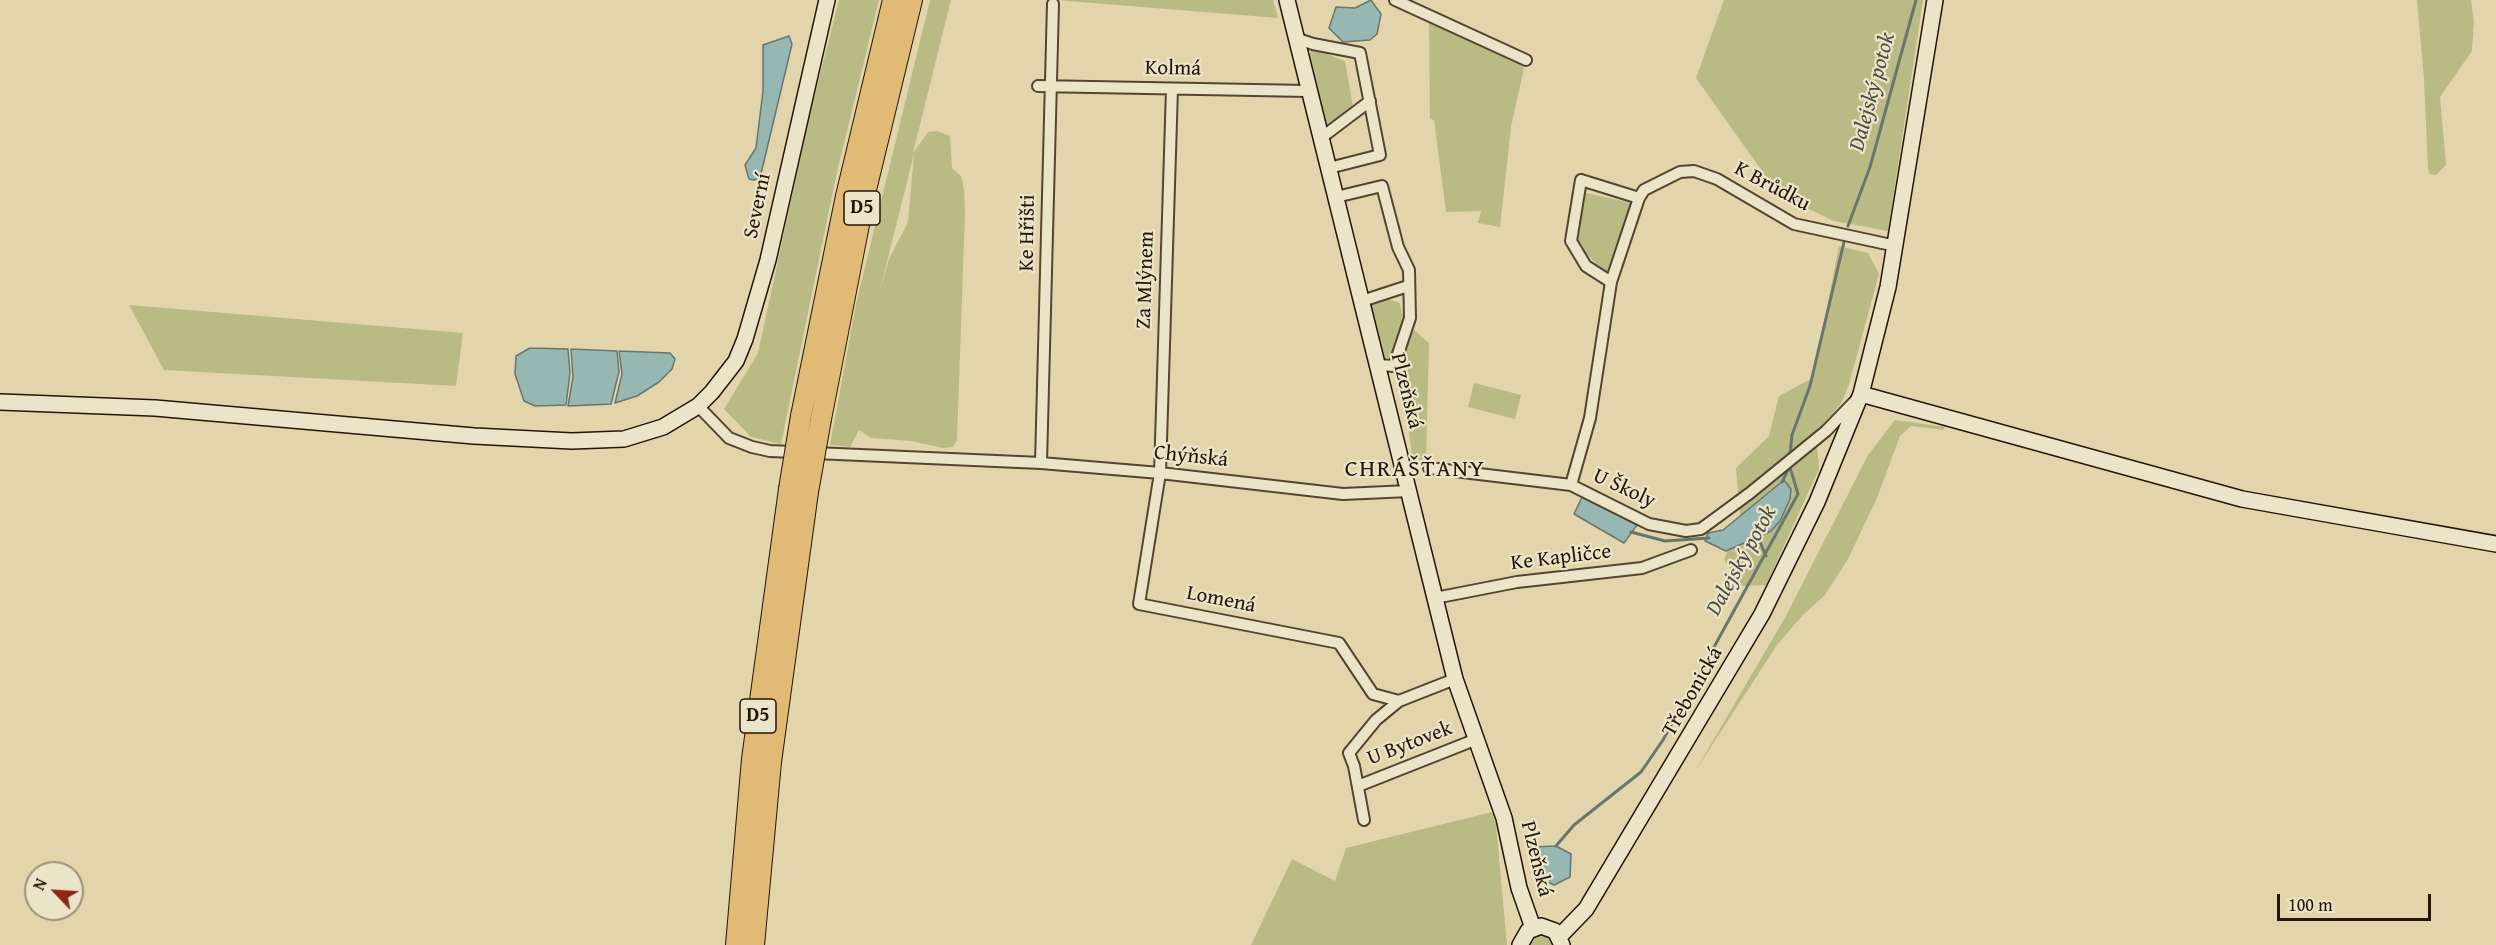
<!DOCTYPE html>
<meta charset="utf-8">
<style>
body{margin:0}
#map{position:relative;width:2496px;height:945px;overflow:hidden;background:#e2d5ab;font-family:"Gentium Book Plus",serif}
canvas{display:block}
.north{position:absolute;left:24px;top:861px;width:60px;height:60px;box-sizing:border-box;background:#ece4c8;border:2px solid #9c917b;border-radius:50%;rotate:295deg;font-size:16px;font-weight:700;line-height:24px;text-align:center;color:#231508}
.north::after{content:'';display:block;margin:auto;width:21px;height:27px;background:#8f2418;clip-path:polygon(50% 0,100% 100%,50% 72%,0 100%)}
.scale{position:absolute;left:2277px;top:894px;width:154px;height:27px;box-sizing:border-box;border:3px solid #231508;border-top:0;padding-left:8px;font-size:18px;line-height:21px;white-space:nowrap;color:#231508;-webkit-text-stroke:4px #ece4c8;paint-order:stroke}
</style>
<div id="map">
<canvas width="2496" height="945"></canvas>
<div class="north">N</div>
<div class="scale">100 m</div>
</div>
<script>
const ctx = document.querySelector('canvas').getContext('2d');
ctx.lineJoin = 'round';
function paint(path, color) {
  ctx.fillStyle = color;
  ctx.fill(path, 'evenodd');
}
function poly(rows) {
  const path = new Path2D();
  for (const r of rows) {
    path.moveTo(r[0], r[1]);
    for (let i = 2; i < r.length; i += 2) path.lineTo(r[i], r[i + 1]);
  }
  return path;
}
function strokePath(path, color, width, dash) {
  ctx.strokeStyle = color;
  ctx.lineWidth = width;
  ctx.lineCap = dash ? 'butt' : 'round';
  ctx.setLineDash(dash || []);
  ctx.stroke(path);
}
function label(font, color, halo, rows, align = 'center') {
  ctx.font = font + ' "Gentium Book Plus",serif';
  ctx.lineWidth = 4.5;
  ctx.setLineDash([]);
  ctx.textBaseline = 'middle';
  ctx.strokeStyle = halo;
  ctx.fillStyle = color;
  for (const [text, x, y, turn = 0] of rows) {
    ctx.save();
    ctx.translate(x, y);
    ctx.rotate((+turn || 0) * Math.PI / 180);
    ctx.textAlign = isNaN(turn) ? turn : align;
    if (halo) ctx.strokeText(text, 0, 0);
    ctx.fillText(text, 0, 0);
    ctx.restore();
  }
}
const green = poly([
 [839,0,879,0,837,172,781,444,751,437,724,409,758,353,809,118],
 [930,0,951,0,913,153,928,132,937,131,950,136,952,168,961,176,964,189,965,212,957,440,953,447,943,448,911,441,871,438,859,430,850,447,830,445,856,304],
 [914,154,908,222,889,259,880,290],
 [1056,0,1273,0,1278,18],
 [1724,0,1923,0,1888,231,1834,221,1779,195,1696,78],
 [2417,0,2471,0,2474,22,2472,51,2440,97,2446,165,2436,175,2430,174,2428,169,2424,79],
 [1429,22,1516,61,1524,68,1511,127,1500,227,1478,223,1481,211,1446,212,1434,120,1430,119],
 [1313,49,1345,61,1353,107,1327,127,1307,56],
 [1586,193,1631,203,1606,274,1577,244],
 [1839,246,1868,253,1879,274,1849,384,1841,404,1816,432,1819,469,1766,585,1742,586,1724,560,1740,517,1736,468,1769,436,1779,396,1813,378],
 [1385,298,1400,303,1404,321,1397,354,1384,359,1370,303],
 [129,305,463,333,456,386,164,370],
 [1413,329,1429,343,1426,464,1412,456,1400,361],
 [1474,383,1521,395,1515,419,1468,407],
 [1895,420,1945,427,1943,430,1911,426,1900,436,1877,498,1848,559,1825,595,1802,616,1777,645,1694,773,1786,616,1868,455],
 [1492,812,1496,825,1507,945,1251,945,1292,859,1335,881,1346,848],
 [1540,934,1549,936,1555,945,1527,945,1532,937]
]);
const water = poly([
 [1371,0,1381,14,1377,34,1370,40,1343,42,1329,28,1336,7,1355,8,1371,0],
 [789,36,792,44,760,178,754,180,749,179,745,165,756,148,763,91,763,45,789,36],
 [530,348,568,349,570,373,566,405,535,406,524,401,515,374,516,356,530,348],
 [571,349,617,351,619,372,611,404,568,406,573,377,571,349],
 [619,351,670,353,675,359,672,369,659,382,637,396,615,403,622,374,619,351],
 [1784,480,1791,489,1790,499,1780,521,1771,531,1726,551,1705,541,1708,533,1723,530,1784,480],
 [1582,497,1637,525,1624,543,1574,514,1582,497],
 [1556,846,1571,854,1570,877,1554,885,1533,875,1530,852,1532,847,1556,846]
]);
const stream = poly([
 [1848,226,1870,167,1916,0],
 [1790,455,1792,435,1810,386,1844,242],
 [1782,482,1788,470],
 [1631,532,1665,541,1709,538],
 [1757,535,1766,556],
 [1556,846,1574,825,1641,772,1663,740,1798,494,1789,464]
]);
const street = poly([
 [1395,0,1526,60],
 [1295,38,1313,44,1360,53,1380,155,1329,168],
 [1038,86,1308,91],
 [1172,89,1160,473,1139,604,1339,643,1373,694,1399,701],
 [1321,138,1370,101],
 [1336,197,1382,186,1398,247,1409,270,1410,318,1394,366,1378,365],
 [1611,282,1586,266,1571,241,1581,180,1639,198],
 [1362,301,1408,286],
 [698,406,729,438,752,447,770,451,1041,463,1160,473,1343,494,1409,491],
 [1041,463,1053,4],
 [1429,468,1571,485,1649,524,1686,531,1701,529,1750,493,1826,431,1856,400],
 [1571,485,1590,418,1611,282,1639,198,1644,190,1680,172,1694,171,1717,179,1794,224,1896,246],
 [1435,598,1517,582,1642,568,1691,550],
 [1358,786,1477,739],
 [1364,820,1354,766,1349,753,1376,720,1399,701,1455,679]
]);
const secondary = poly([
 [1287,0,1455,679,1504,818,1519,888,1533,928],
 [1861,394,2242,499,2496,544],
 [0,402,155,408,474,436,572,441,624,439,663,427,698,406,712,392,736,361,745,339,768,260,827,0],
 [1559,937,1586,909,1762,614,1817,502,1861,394,1888,287,1935,0],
 [1520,945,1528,931,1541,926,1555,931,1562,945]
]);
const highway = poly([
 [801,416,846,196,893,0],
 [821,419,865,194,912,0],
 [736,945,752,759,789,489],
 [754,945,771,762,808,492]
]);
const highwayBridge = poly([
 [789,489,801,416],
 [808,492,821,419]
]);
const shields = [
 [862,208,36],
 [758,716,36]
];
const shieldNames = [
 ["D5",862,208],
 ["D5",758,716]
];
const streetNames = [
 ["Kolmá",1173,69,1],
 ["K Brůdku",1772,187,28],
 ["Severní",758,206,-78],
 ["Ke Hřišti",1028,233,-89],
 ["Za Mlýnem",1146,280,-88],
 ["Plzeňská",1406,391,76],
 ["Chýňská",1191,457,6],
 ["U Školy",1624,489,25],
 ["Ke Kapličce",1561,558,-7],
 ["Lomená",1221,600,11],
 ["Třebonická",1693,692,-60],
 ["U Bytovek",1410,744,-21],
 ["Plzeňská",1536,859,76]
];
const waterNames = [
 ["Dalejský potok",1873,92,-75],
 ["Dalejský potok",1742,561,-61]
];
const quarterNames = [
 ["CHRÁŠŤANY",1415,470]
];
paint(green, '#babb84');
paint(water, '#97b7b2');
strokePath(water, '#69766e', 1.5);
strokePath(stream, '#69766e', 3);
strokePath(street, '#534531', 14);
strokePath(secondary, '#231508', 18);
strokePath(highway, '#231508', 22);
strokePath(street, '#ece4c8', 10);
strokePath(secondary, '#ece4c8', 15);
strokePath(highway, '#e1ba76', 20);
strokePath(highwayBridge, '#231508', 22, []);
strokePath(highwayBridge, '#e1ba76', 20);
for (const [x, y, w] of shields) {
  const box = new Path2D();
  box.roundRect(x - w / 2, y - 17, w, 34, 4.5);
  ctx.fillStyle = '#ece4c8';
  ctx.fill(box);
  strokePath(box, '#231508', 1.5);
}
label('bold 20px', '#231508', null, shieldNames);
label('21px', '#231508', '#ece4c8', streetNames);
label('italic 22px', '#4c4e44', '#ece4c8', waterNames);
ctx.letterSpacing = '1.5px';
label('24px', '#231508', '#ece4c8', quarterNames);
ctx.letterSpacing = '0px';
</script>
